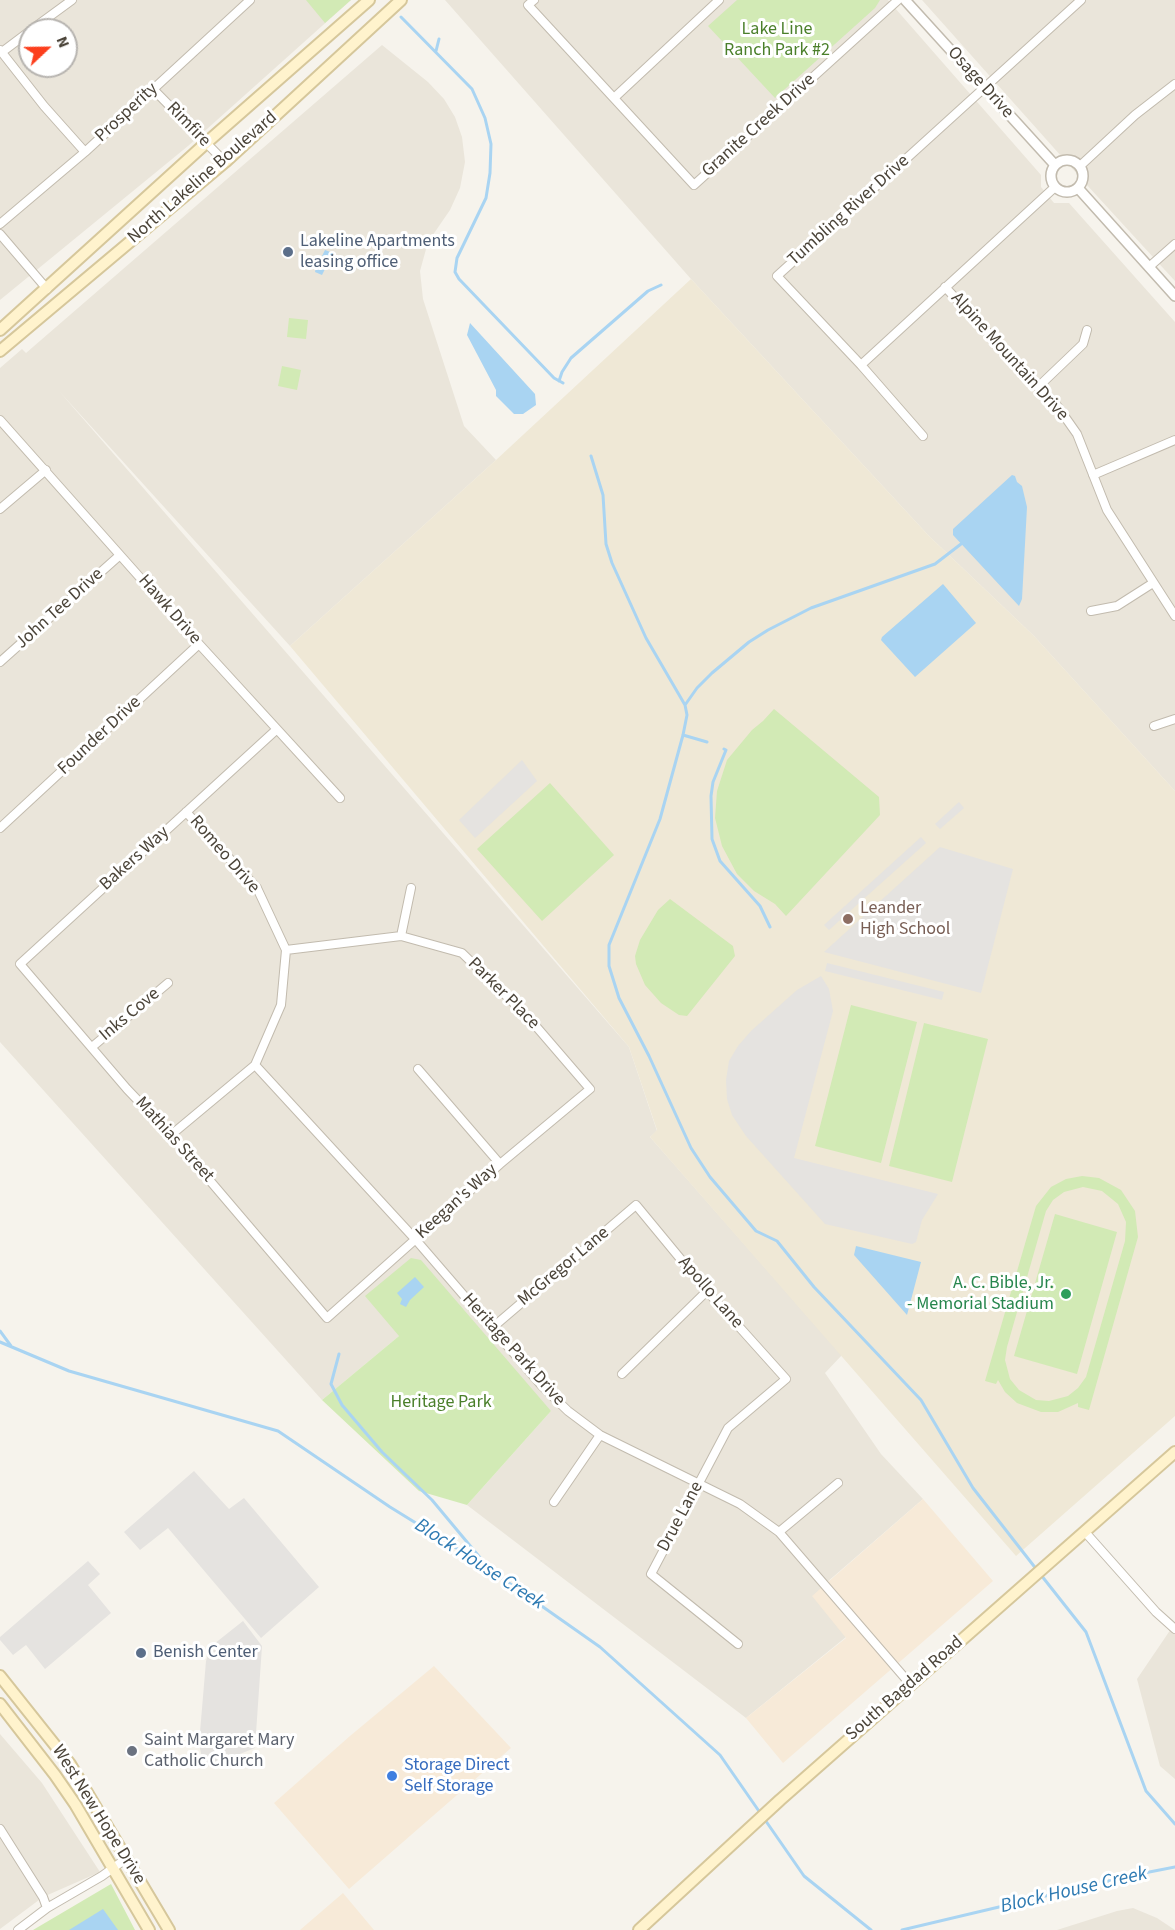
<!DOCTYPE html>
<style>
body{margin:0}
#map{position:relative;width:1175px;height:1930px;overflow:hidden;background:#f6f3ec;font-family:"Source Sans 3",sans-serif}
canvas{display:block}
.north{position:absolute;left:18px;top:18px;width:60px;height:60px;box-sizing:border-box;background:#fff;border:2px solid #b7b4b0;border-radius:50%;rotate:68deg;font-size:16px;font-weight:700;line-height:24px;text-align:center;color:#4b4439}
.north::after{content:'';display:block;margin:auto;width:21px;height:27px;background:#fc3f1d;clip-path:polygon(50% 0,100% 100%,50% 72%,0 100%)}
</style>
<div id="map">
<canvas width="1175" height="1930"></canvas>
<div class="north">N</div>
</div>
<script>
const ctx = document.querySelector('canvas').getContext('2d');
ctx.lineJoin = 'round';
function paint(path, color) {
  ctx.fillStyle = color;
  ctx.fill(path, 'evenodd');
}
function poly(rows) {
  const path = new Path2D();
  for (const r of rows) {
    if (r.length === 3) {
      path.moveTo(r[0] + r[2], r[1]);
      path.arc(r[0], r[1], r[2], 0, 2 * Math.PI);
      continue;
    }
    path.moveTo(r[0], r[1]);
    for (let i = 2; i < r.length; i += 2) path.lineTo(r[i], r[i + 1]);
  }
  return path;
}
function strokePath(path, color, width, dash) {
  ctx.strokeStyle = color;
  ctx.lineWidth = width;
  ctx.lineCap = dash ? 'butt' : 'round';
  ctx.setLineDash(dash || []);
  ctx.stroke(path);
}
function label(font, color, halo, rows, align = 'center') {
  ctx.font = font + ' "Source Sans 3",sans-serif';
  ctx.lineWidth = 6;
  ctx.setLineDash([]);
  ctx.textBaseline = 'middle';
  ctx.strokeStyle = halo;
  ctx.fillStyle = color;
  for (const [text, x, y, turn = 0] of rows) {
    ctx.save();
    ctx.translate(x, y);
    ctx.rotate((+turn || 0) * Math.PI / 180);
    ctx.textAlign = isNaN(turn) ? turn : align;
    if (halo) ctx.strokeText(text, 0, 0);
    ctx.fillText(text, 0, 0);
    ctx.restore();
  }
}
const residential = poly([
 [0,0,351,0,188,146,0,300],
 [30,30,66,30,66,66,30,66],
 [445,0,888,0,1041,175,1041,187,1054,203,1069,203,1175,322,1175,791,1034,636,929,536,691,279],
 [922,0,1175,0,1175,281,1086,184],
 [382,45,428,82,444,99,455,117,462,137,465,162,460,188,450,210,428,242,420,271,423,299,464,426,496,460,290,646,59,391,629,1047,657,1131,650,1137,842,1355,825,1373,881,1454,923,1499,826,1583,846,1637,746,1718,467,1505,551,1411,399,1336,322,1400,0,1042,0,368,22,349,26,353],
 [1175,1623,1175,1779,1160,1766,1137,1679],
 [0,1734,42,1783,100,1872,43,1897,0,1929],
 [1133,1908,1157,1918,1175,1930,1057,1930,1117,1911]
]);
const commercial = poly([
 [923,1499,993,1581,783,1763,746,1718,846,1638,812,1596],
 [434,1666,511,1748,349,1889,274,1803,350,1736],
 [343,1893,374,1930,300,1930]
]);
const education = poly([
 [691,279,929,536,1034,636,1175,791,1175,1416,1016,1556,650,1137,657,1130,629,1047,290,646,496,460]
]);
const green = poly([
 [306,0,351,0,325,23],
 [737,0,880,0,875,8,775,98,708,26],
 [289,318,308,320,306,339,287,337],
 [282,366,301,370,297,390,278,386],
 [774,709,879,797,880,815,786,916,775,904,754,891,737,874,722,846,715,818,717,791,727,760,752,730,763,721],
 [550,783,614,855,542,921,477,849],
 [670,899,733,946,735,956,687,1016,679,1015,661,1003,645,985,636,964,635,956,640,940,658,910],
 [851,1005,917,1022,881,1163,815,1146],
 [924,1023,988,1039,952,1182,889,1166],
 [1082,1176,1099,1178,1121,1190,1135,1211,1138,1237,1089,1410,1078,1407,1078,1403,1058,1412,1041,1412,1017,1403,1005,1392,998,1380,996,1384,985,1381,1036,1206,1051,1187,1066,1179],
 [1083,1187,1102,1191,1118,1204,1126,1222,1125,1241,1086,1377,1078,1388,1068,1396,1049,1401,1036,1400,1019,1390,1010,1379,1005,1360,1007,1347,1046,1211,1053,1200,1064,1192],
 [1055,1214,1117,1232,1077,1374,1014,1356],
 [411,1258,421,1260,551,1411,467,1505,419,1491,322,1400,399,1336,365,1296],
 [111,1884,135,1930,33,1930]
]);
const parking = poly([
 [522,760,537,781,475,838,459,820],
 [959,802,964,808,940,829,935,824],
 [921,837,926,843,829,930,824,925],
 [940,847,1013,869,981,993,824,952],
 [827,963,944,992,942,1000,825,971],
 [821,976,829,989,833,1011,794,1158,938,1194,922,1220,916,1242,912,1244,825,1224,746,1136,732,1115,727,1099,726,1080,729,1061,738,1046,751,1031,797,990],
 [194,1471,229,1509,244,1498,319,1587,261,1638,168,1528,140,1550,124,1532],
 [88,1561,100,1574,88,1585,111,1613,45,1669,26,1645,13,1655,0,1640,0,1637],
 [243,1621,262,1646,255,1748,207,1767,202,1758,199,1744,206,1661,209,1651,214,1644]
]);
const water = poly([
 [325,250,333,253,322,275,315,272,316,267,310,268,308,263,310,259,314,256,317,256,317,261,319,262],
 [470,323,535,394,536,405,523,414,514,414,496,396,496,390,467,335],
 [1012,475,1015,476,1017,482,1022,486,1027,507,1022,599,1019,606,953,535,953,529],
 [943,584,976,623,915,677,881,640,882,637],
 [856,1246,921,1262,907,1315,854,1255],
 [415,1277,424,1287,410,1300,406,1307,400,1304,402,1299,397,1293],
 [103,1909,118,1930,69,1930]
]);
const stream = poly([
 [401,17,472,89,485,118,491,144,490,173,486,198,457,258,455,272,459,279,554,378,563,383],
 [436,51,439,39],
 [559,381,562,372,571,358,648,291,661,285],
 [591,456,603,495,606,544,612,563,646,638,685,705,687,715,683,735,660,819,609,945,609,966,619,998,649,1056,691,1148,710,1177,756,1231,777,1241,814,1287,921,1400,973,1488,1037,1570],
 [685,705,697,688,712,673,749,642,768,630,811,608,935,564,961,544],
 [683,735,707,742],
 [724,749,726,750,713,782,711,796,712,839,720,861,760,906,770,927],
 [0,1331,11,1346],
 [0,1342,69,1371,278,1431,390,1507,479,1562,600,1647,720,1755,804,1876,871,1930],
 [339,1354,331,1384,342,1405,382,1452,432,1500,487,1566],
 [1041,1575,1086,1632,1146,1791,1175,1824],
 [902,1930,1134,1875,1175,1867]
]);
const minor = poly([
 [534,0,528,5,694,185,898,0],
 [31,30,72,0],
 [0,50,44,106,85,152],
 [2,52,30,31],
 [153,89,225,162],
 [614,98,719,0],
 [1080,166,1135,115,1175,84],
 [0,224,85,152,250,0],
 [0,234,47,289],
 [1149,267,1175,244],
 [945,287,1058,407,1077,434,1107,510,1175,616],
 [861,365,1055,187],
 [1038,387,1083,344,1087,330],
 [0,420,199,644,340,798],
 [923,436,861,365,777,276,1081,0],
 [1093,475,1175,440],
 [0,509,46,470],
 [1091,611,1117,606,1153,583],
 [0,662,120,555],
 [1154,726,1175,719],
 [276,730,20,964,127,1089,171,1135,327,1318,500,1164,590,1089,528,1017,462,953,401,936,286,950],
 [0,828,199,644],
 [401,936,411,888],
 [92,1047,168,983],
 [255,1065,416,1240,542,1386,568,1411,600,1435,740,1504,779,1532,911,1685],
 [418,1069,500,1164],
 [171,1135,255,1065,281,1005,286,950,257,888,186,812],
 [492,1328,636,1205,707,1291,786,1379,728,1428,651,1574,738,1644],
 [622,1374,707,1291],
 [554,1502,600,1435],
 [779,1532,838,1483],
 [1085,1532,1156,1612,1175,1629],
 [0,1829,43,1897,47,1908],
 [18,1930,47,1908,102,1876,127,1858]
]);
const tertiary = poly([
 [905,0,1055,165],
 [1067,176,16],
 [1078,188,1175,296]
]);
const secondary = poly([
 [0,330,205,144,369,0],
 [0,351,225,162,401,0],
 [0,1676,70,1764,169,1930],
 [0,1704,55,1775,75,1804,149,1930],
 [639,1930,780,1800,1175,1452]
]);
const markers = [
 [288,252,6,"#5c6f8a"],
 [848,919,6,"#8d6e63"],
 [1066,1294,6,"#2e9e5b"],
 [141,1653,6,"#5c6f8a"],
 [132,1751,6,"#6b7280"],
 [392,1776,6,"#3f7fe0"]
];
const parkNames = [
 ["Lake Line",777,30],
 ["Ranch Park #2",777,51],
 ["Heritage Park",441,1403]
];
const streetNames = [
 ["Osage Drive",980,83,48],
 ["Prosperity",127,113,-43],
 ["Rimfire",188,125,46],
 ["Granite Creek Drive",759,126,-42],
 ["North Lakeline Boulevard",203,178,-41],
 ["Tumbling River Drive",849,211,-42],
 ["Alpine Mountain Drive",1009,357,48],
 ["John Tee Drive",60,609,-42],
 ["Hawk Drive",169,610,49],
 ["Founder Drive",100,736,-43],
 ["Romeo Drive",224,855,49],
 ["Bakers Way",135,859,-42],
 ["Parker Place",503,994,45],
 ["Inks Cove",130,1015,-40],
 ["Mathias Street",174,1140,48],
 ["Keegan's Way",457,1202,-42],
 ["McGregor Lane",564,1267,-40],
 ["Apollo Lane",710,1293,49],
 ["Heritage Park Drive",513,1350,48],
 ["Drue Lane",681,1517,-62],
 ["South Bagdad Road",905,1689,-41],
 ["West New Hope Drive",98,1815,58]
];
const serviceNames = [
 ["Lakeline Apartments",300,242],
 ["leasing office",300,263],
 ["Benish Center",153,1653]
];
const educationNames = [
 ["Leander",860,909],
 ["High School",860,930]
];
const leisureNames = [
 ["A. C. Bible, Jr.",1054,1284],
 ["- Memorial Stadium",1054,1305]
];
const worshipNames = [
 ["Saint Margaret Mary",144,1741],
 ["Catholic Church",144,1762]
];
const shopNames = [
 ["Storage Direct",404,1766],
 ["Self Storage",404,1787]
];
const waterNames = [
 ["Block House Creek",479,1565,33],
 ["Block House Creek",1074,1891,-13]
];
paint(residential, '#eae5da');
paint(commercial, '#f7ead8');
paint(education, '#efe8d6');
paint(green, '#d2eab5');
paint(parking, '#e5e3e0');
paint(water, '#a9d4f2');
strokePath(stream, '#a9d4f2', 3);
strokePath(minor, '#c2bbae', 10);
strokePath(tertiary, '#c2bbae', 12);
strokePath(secondary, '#d6c79b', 14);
strokePath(minor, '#fff', 8);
strokePath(tertiary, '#fff', 9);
strokePath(secondary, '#fff3cd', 10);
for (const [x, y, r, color] of markers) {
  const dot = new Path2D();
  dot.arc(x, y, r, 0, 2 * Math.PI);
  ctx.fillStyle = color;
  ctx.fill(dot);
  strokePath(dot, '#fff', 2);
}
label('18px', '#4a7f2a', '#fff', parkNames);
label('18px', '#4b4439', '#fff', streetNames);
label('18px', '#4e5e75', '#fff', serviceNames, 'left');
label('18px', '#785e54', '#fff', educationNames, 'left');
label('18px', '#27864d', '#fff', leisureNames, 'right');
label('18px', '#5b616d', '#fff', worshipNames, 'left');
label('18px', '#366cbe', '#fff', shopNames, 'left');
label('italic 20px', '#2e7ab2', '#fff', waterNames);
</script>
